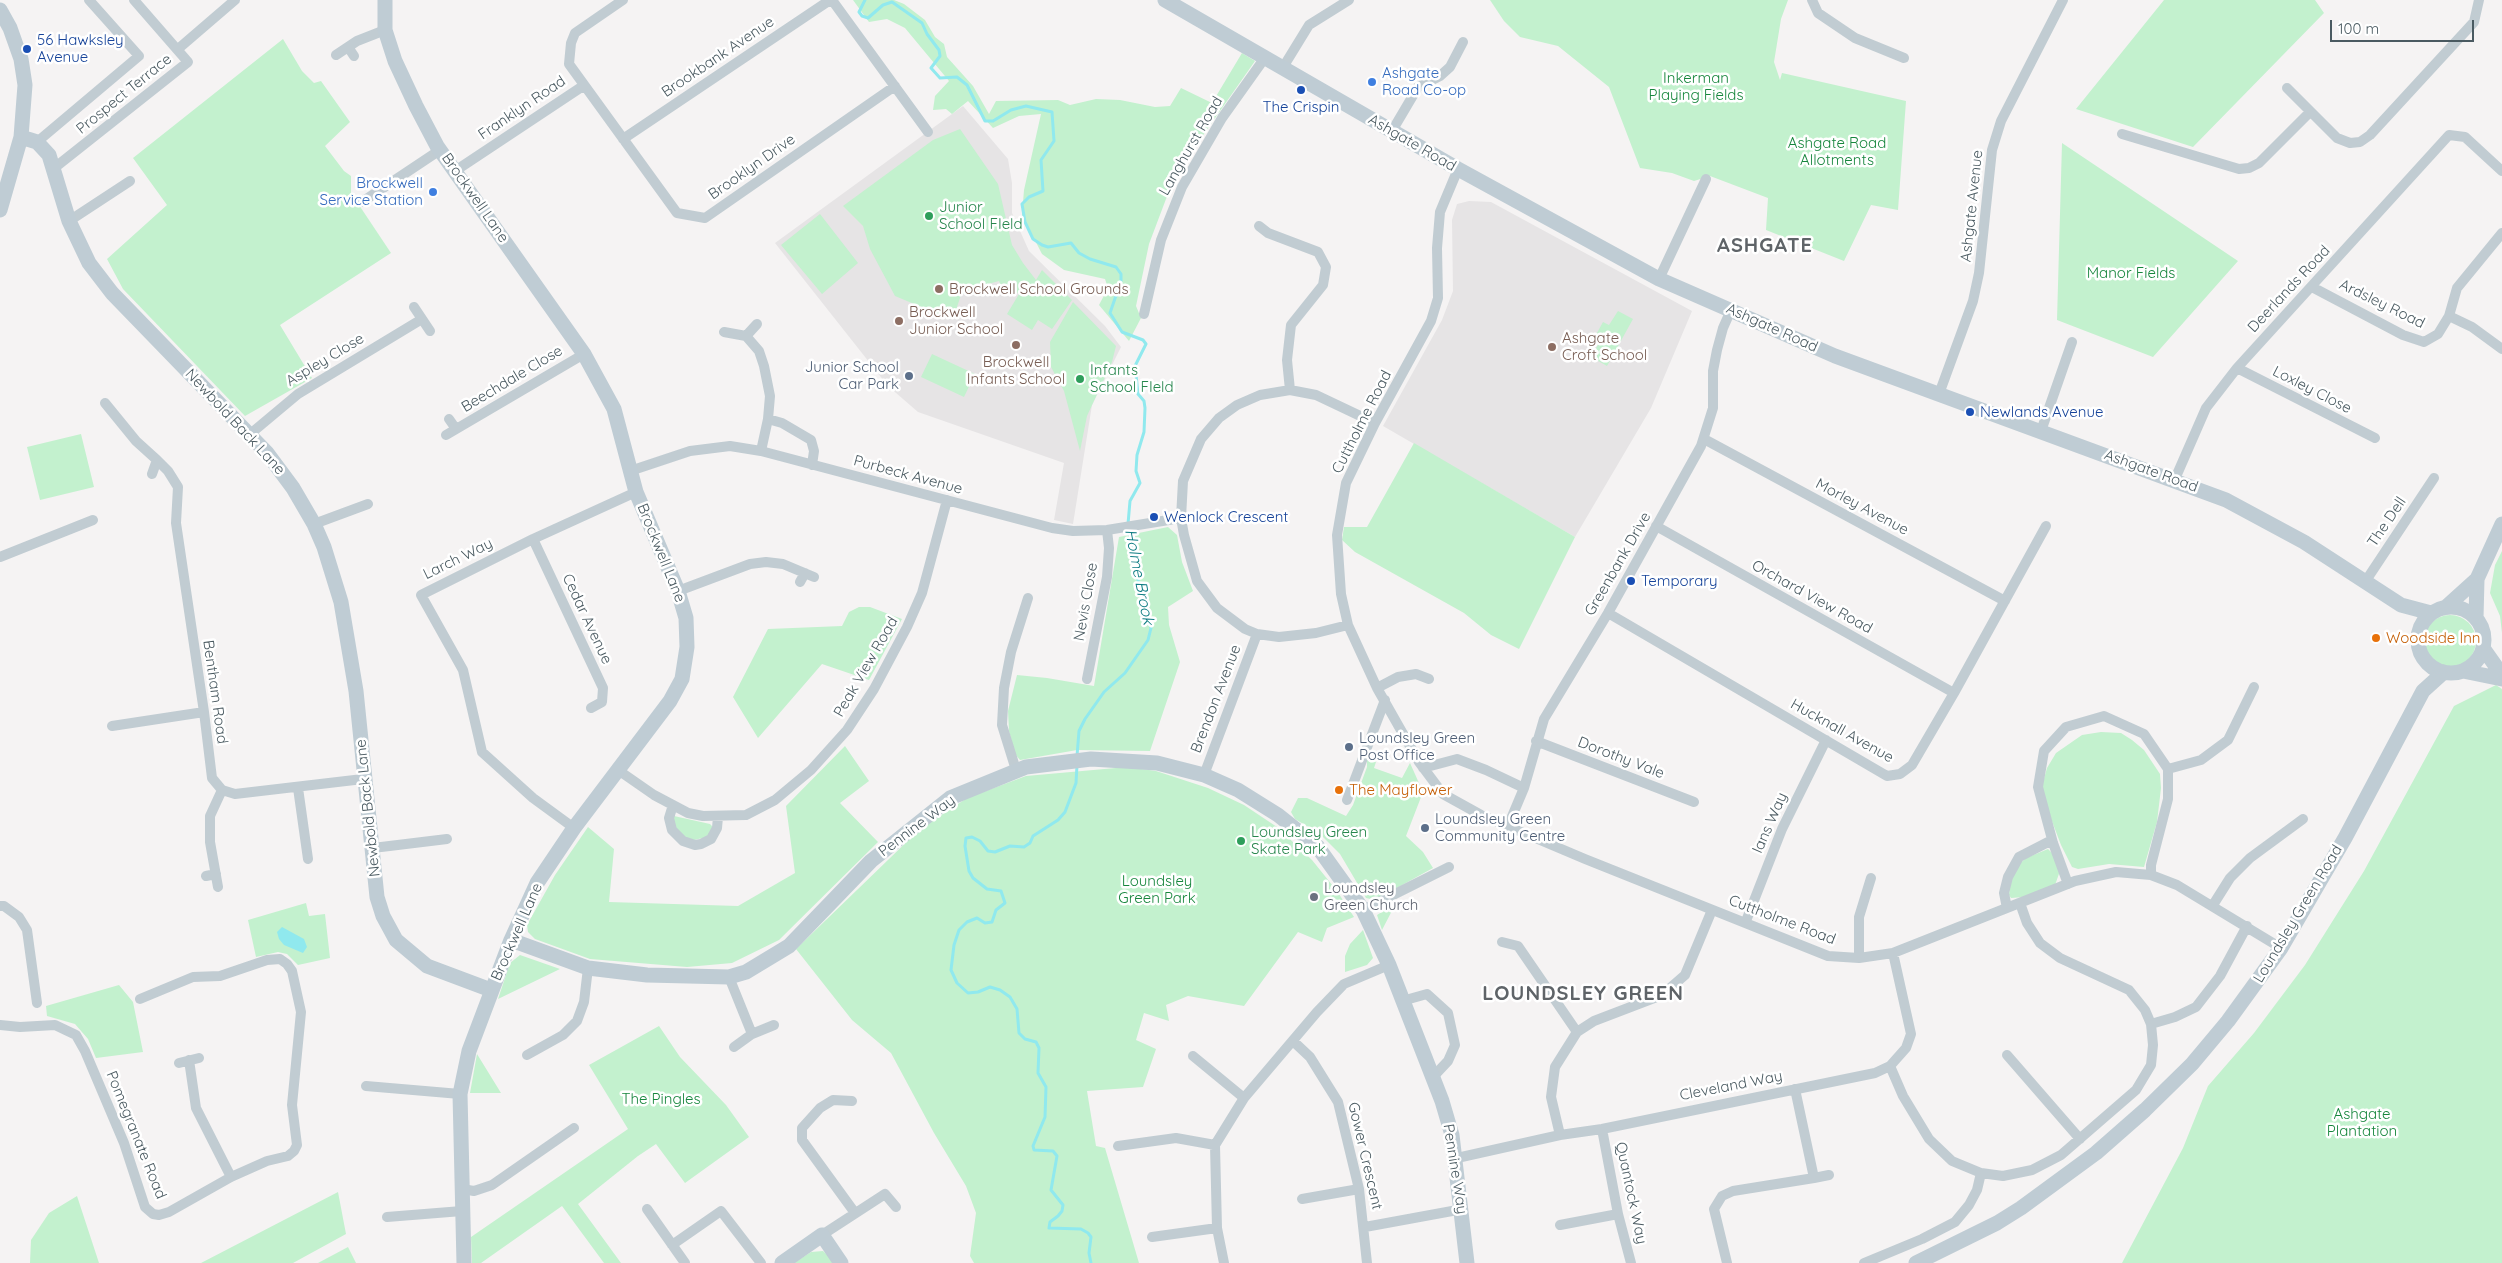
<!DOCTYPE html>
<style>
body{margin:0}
#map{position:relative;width:2502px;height:1263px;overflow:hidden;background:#f5f3f3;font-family:Quicksand,sans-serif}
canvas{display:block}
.scale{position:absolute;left:2330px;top:20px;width:144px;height:22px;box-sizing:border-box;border:2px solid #4a5a61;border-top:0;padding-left:6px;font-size:15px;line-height:18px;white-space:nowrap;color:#4a5a61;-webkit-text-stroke:4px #fff;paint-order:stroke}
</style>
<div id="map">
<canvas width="2502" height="1263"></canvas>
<div class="scale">100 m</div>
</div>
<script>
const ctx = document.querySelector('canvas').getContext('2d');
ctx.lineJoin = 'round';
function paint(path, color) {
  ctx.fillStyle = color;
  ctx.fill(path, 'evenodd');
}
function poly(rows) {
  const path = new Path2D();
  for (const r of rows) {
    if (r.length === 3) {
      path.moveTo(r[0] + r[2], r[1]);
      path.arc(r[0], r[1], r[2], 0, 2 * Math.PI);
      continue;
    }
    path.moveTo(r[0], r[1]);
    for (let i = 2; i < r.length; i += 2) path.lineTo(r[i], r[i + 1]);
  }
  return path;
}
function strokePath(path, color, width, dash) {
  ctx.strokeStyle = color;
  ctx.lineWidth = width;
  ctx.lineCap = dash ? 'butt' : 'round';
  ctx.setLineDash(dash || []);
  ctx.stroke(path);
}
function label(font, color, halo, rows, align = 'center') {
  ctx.font = font + ' Quicksand,sans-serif';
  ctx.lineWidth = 5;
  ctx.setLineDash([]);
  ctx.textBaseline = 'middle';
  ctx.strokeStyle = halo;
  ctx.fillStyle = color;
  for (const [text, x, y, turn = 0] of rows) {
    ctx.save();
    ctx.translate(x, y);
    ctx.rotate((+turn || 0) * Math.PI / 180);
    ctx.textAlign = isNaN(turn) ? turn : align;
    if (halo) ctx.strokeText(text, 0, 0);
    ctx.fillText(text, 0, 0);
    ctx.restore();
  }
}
const education = poly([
 [963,106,1008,159,1012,183,1012,213,1029,251,1105,326,1121,347,1092,405,1073,524,1054,520,1064,463,918,412,888,386,775,243],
 [1469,201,1491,202,1692,311,1651,408,1575,537,1383,426,1442,320,1453,291,1452,220,1457,204]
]);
const green = poly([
 [853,0,894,0,904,4,925,20,935,37,944,44,947,57,973,86,989,114,996,101,1058,100,1070,105,1096,99,1120,100,1155,107,1170,106,1181,88,1212,103,1242,53,1255,61,1185,161,1166,199,1149,244,1136,306,1141,318,1129,341,1099,305,1108,288,1105,279,1064,270,1042,254,1022,215,1024,190,1041,114,1019,116,993,128,968,101,952,114,946,109,933,110,935,96,949,81,905,28,887,19,869,22],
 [1490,0,1788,0,1781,19,1774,62,1780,80,1782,73,1906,101,1898,210,1871,205,1844,261,1766,230,1768,198,1710,176,1694,181,1672,173,1640,168,1609,87,1558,46,1520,37,1504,21],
 [2164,0,2315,0,2324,13,2193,147,2076,109],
 [283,39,302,71,314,83,321,81,350,122,325,146,344,171,351,176,351,193,391,253,280,325,312,378,245,416,123,289,107,259,167,205,133,158],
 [960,129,998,184,1012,245,1023,263,1036,280,1042,270,1072,300,1052,329,1038,320,1032,330,1007,314,1019,294,1003,283,1001,286,999,281,977,287,961,295,955,313,938,314,895,296,870,249,863,226,843,206,933,140],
 [2062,143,2238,261,2153,357,2057,320],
 [820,214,858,263,822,294,781,245],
 [1073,302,1116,346,1112,362,1087,416,1080,451,1064,391,1051,367,1050,342],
 [1618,311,1633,319,1607,366,1591,357,1599,343,1593,340,1603,322,1609,325],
 [932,354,975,374,964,397,921,377],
 [81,434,94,487,40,500,27,447],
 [1414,443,1575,537,1519,649,1491,635,1464,613,1355,552,1342,540,1344,527,1367,527],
 [1168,527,1177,535,1182,562,1193,591,1168,607,1169,625,1180,662,1150,751,1077,750,1020,760,1015,754,1009,731,1008,711,1017,675,1047,678,1094,686,1119,537],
 [2502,551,2502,633,2500,616,2490,593,2495,565],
 [859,607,870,607,902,619,869,680,822,664,758,738,733,697,768,629,842,626,849,612],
 [2450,641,26],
 [2496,685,2502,689,2502,1263,2122,1263,2183,1148,2208,1086,2254,1033,2305,965,2364,871,2454,706],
 [2101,732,2121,733,2132,740,2144,750,2160,774,2161,788,2157,822,2144,867,2109,864,2078,869,2072,867,2061,845,2042,795,2043,782,2047,768,2056,753,2082,735],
 [845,746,869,781,840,803,878,842,779,940,732,963,687,967,590,959,535,939,528,932,527,925,555,875,588,827,614,849,609,902,738,906,795,873,786,806],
 [1367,758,1376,762,1374,768,1402,778,1410,763,1423,792,1406,836,1423,852,1433,868,1375,900,1366,898,1340,854,1320,834,1295,819,1291,812,1298,798,1307,798,1346,816,1353,805,1367,767],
 [1127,767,1156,771,1208,788,1244,805,1277,827,1312,860,1337,891,1354,917,1327,928,1322,942,1298,932,1244,1006,1188,996,1166,1005,1169,1021,1144,1013,1136,1040,1156,1049,1143,1087,1087,1091,1096,1146,1105,1148,1139,1263,974,1263,970,1256,976,1213,966,1186,934,1133,891,1053,852,1020,796,949,920,829,967,798,1026,776],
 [674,816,710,824,713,827,707,837,694,840,680,836,672,819],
 [2048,849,2052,853,2060,871,2055,885,2024,897,2011,898,2009,895,2010,883,2018,865,2026,858],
 [306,903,309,916,325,914,330,958,298,965,287,954,278,952,256,957,248,920],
 [1396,903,1382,930,1377,915],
 [1363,930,1373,958,1367,965,1345,972,1345,956,1350,944],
 [520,955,560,969,498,999,510,963],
 [119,985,133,1002,143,1052,96,1058,88,1039,75,1024,47,1016,46,1006],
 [659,1026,680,1057,726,1105,749,1137,685,1183,656,1144,638,1156,578,1204,621,1263,604,1263,562,1206,481,1263,472,1263,471,1237,628,1129,589,1065],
 [477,1054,501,1093,470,1093],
 [338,1192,346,1234,293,1263,201,1263],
 [77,1196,99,1263,30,1263,31,1240,49,1213],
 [348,1247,356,1263,318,1263],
 [823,1251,836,1263,794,1263,811,1252]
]);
const water = poly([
 [282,927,304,939,307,947,303,953,284,945,279,939,277,932]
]);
const stream = poly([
 [865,0,859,12,862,16,868,18,883,5,892,2,922,23,927,34,939,50,940,56,931,68,940,78,957,77,967,85,985,121,993,121,1011,110,1026,106,1052,112,1054,141,1041,160,1043,191,1029,197,1022,204,1025,222,1033,239,1042,245,1048,247,1071,243,1079,253,1090,259,1116,267,1121,274,1121,281,1110,313,1122,332,1143,340,1146,344,1135,366,1138,394,1144,401,1145,408,1144,432,1137,455,1136,471,1140,483,1130,501,1128,524,1140,591,1151,628,1148,640,1125,673,1104,692,1085,719,1079,731,1077,756],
 [1077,765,1076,783,1065,812,1058,820,1033,836,1030,843,1024,847,1010,846,995,852,988,851,980,841,972,837,966,838,965,846,969,871,973,878,987,889,1001,891,1005,903,996,910,992,922,985,923,977,918,967,922,959,930,954,945,951,970,957,983,968,993,978,992,990,987,1000,990,1010,997,1017,1009,1019,1033,1025,1039,1036,1042,1039,1048,1038,1073,1046,1087,1045,1117,1033,1146,1034,1150,1053,1151,1057,1156,1051,1190,1063,1205,1062,1211,1058,1216,1050,1222,1049,1228,1081,1229,1088,1233,1091,1237,1089,1253,1091,1263]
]);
const street = poly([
 [623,0,575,33,571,43,569,64,677,213,705,218,895,86],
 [832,0,928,132],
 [1812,0,1818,13,1855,38,1904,58],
 [348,47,354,56],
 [178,49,235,0],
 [336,55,357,41,385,30],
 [1282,69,1309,25,1349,0],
 [2287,88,2337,138,2350,143,2360,142,2370,135,2474,22,2479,0],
 [1392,131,1418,87,1440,76,1450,67,1463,42],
 [2122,134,2239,169,2249,168,2259,163,2310,112],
 [623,139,830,0],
 [37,142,139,56,89,0],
 [53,169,188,62,134,0],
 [1458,169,1440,212,1437,248,1438,298,1431,321,1375,423,1346,483,1337,535,1341,594,1348,625,1377,688,1419,762,1443,794,1481,815,1585,859,1828,956,1859,958,1893,953,2075,881,2116,872,2151,875,2177,885,2281,948],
 [455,171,583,86],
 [362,202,440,150],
 [69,221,130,181],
 [1259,226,1268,233,1318,252,1326,267,1323,285,1291,325,1287,360,1290,390],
 [1659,279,1706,179],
 [2312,287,2403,335,2424,342,2438,334,2449,316,2457,288,2502,233],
 [414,307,430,331],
 [1144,314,1161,240,1182,187,1222,118,1264,59],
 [2449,316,2472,327,2502,349],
 [724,332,746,336,759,351,764,366,770,396,768,419,761,451],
 [746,336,757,324],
 [2237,368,2375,438],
 [1939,394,1973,301,1979,273,1992,150,2001,121,2063,0],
 [105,403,136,441,157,460],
 [449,419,456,429],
 [768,419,782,423,811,440,814,451,812,465],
 [2041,431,2072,342],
 [249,435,298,394,422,319],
 [446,435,584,354],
 [1704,439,2005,601],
 [630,471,690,451,730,446,761,451,1052,528,1073,531,1107,530,1181,518],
 [152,474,157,460,168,471,178,487,176,523,204,712,212,778,222,790,235,794,363,779],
 [2175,479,2206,408,2237,368,2449,135,2465,137,2502,171],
 [314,524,368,504],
 [1656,526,1954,693],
 [533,539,603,688,602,702,591,708],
 [0,557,93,520],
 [800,582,805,573],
 [2365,582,2434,478],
 [678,591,750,564,766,562,783,564,814,577],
 [1608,613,1887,776,1900,774,1912,765,1954,693,2046,526],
 [1348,625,1316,633,1279,637,1257,634,1245,629,1217,608,1197,581,1184,535,1181,518,1183,481,1201,439,1219,418,1237,405,1260,395,1290,390,1316,395,1375,423],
 [1087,679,1107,577,1109,548,1107,530],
 [1377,688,1398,677,1416,674,1429,679],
 [112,726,204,712],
 [1536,741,1694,802],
 [1423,768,1457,759,1486,770,1524,788],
 [2168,769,2201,760,2228,740,2254,687],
 [618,770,654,795,688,813,703,816,746,815,775,800,811,770,847,730,874,689,907,627,922,593,947,500],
 [1016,770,1002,725,1004,688,1011,652,1028,598],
 [1204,775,1257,634],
 [298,788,308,859],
 [1347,800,1385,700],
 [673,805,669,818,672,830,683,841,695,845,701,844,711,839,717,828,718,817],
 [1508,826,1524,788,1544,719,1608,613,1701,446,1713,408,1713,371,1717,350,1723,328,1731,310],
 [574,828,533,798,482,752,463,670,421,595,533,539,636,492],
 [373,848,447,839],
 [206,876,216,874],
 [2068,884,2053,843,2038,787,2044,751,2066,727,2104,716,2144,734,2168,769,2168,799,2151,865,2151,875],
 [218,887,210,842,210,816,222,790],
 [2213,905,2230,878,2250,858,2303,819],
 [0,906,4,906,19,917,27,930,37,1003],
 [2007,908,2004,893,2008,877,2019,857,2052,840],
 [1363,910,1449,867],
 [1746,921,1782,829,1826,740],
 [1502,942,1518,946,1577,1032],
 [1859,958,1859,917,1871,878],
 [729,977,752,1034],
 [1402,1001,1427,994,1448,1013,1455,1045,1448,1061,1432,1078],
 [2151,1024,2175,1017,2196,1007,2220,976,2247,926],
 [0,1025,20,1027,55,1025,76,1035,85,1051,124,1143,145,1207,153,1214,159,1215,169,1212,231,1177,267,1161,288,1156,294,1151,297,1145,292,1105,301,1012,292,971,287,964,280,959,267,960,220,976,193,977,140,999],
 [1293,1041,1310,1057,1338,1102,1359,1189,1367,1263],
 [734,1047,752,1034,774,1025],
 [527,1055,563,1035,577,1021,584,1002,588,968],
 [2007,1055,2080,1139],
 [1193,1056,1244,1098],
 [189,1060,196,1108,231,1177],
 [179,1063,199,1058],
 [1890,1066,1903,1096,1929,1139,1952,1161,1981,1173,2003,1176,2032,1170,2061,1155,2136,1090,2151,1065,2153,1045,2151,1024,2145,1010,2129,990,2060,958,2040,943,2027,923,2020,903],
 [366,1086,460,1094],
 [852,1101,833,1100,820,1108,802,1128,802,1140,855,1213],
 [1602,1129,1618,1214,1631,1263],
 [1560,1135,1551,1097,1555,1067,1577,1032,1594,1021,1662,995,1685,975,1712,910],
 [1118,1146,1176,1138,1215,1145],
 [1457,1158,1560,1135,1602,1129,1875,1073,1890,1066,1906,1048,1911,1034,1893,953],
 [1814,1178,1829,1175],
 [462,1189,474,1191,492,1185,574,1128],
 [1302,1199,1359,1189],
 [647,1209,685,1263],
 [387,1217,462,1211],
 [1560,1225,1618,1214],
 [1365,1227,1463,1209],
 [822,1235,885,1194,896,1207],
 [1152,1237,1217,1228],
 [672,1245,721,1211,761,1263],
 [1224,1263,1217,1228,1215,1145,1244,1098,1317,1012,1344,984,1389,965],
 [1727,1263,1714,1209,1722,1196,1733,1191,1814,1178,1795,1089],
 [1864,1263,1922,1239,1955,1222,1969,1205,1977,1190,1981,1173]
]);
const secondary = poly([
 [385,0,385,30,395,61,416,106,437,146,584,354,614,409,636,492,678,591,686,618,687,647,682,679,670,701,574,828,537,883,511,940,469,1051,460,1094,464,1263],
 [1165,0,1458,169,1659,279,1835,356,2226,500,2304,542,2401,605,2431,613],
 [0,10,10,28,21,59,25,85,21,137,0,210],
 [21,137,37,142,49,155,69,221,89,263,112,293,267,453,293,488,314,524,324,547,341,602,356,691,377,897,383,916,396,940,427,966,491,990],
 [2451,640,33],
 [2446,607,2477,579],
 [2476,618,2477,579,2502,524],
 [2483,648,2502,675],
 [2463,671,2502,679],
 [511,940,588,968,647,975,729,977,746,972,789,946,871,861,950,798,1026,767,1091,759,1157,763,1204,775,1238,790,1278,815,1317,846,1363,910,1389,965,1442,1101,1452,1135,1467,1263],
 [782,1263,822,1235,841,1263],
 [1916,1263,1997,1223,2021,1208,2096,1153,2145,1110,2192,1064,2228,1021,2281,948,2345,838,2423,691,2444,672]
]);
const markers = [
 [27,49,5,"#1a4fb4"],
 [1372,82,5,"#3f7fe0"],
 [1301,90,5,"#1a4fb4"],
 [433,192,5,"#3f7fe0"],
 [929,216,5,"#2e9e5b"],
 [939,289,5,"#8d6e63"],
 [899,321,5,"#8d6e63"],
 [1016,345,5,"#8d6e63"],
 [1552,347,5,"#8d6e63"],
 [909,376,5,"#5c6f8a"],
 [1080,379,5,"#2e9e5b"],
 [1970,412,5,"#1a4fb4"],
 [1154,517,5,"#1a4fb4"],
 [1631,581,5,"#1a4fb4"],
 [2376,638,5,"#e8710a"],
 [1349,747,5,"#5c6f8a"],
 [1339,790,5,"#e8710a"],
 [1425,828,5,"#5c6f8a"],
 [1241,841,5,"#2e9e5b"],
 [1314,897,5,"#6b7280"]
];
const transitNames = [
 ["56 Hawksley",37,40],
 ["Avenue",37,57],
 ["The Crispin",1301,107,"center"],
 ["Newlands Avenue",1980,412],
 ["Wenlock Crescent",1164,517],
 ["Temporary",1641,581]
];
const streetNames = [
 ["Brookbank Avenue",718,57,-34],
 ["Prospect Terrace",124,94,-39],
 ["Franklyn Road",522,108,-34],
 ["Ashgate Road",1412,143,30],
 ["Langhurst Road",1191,146,-60],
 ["Brooklyn Drive",752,167,-35],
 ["Brockwell Lane",475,198,55],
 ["Ashgate Avenue",1972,206,-84],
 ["Deerlands Road",2289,289,-47],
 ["Ardsley Road",2382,304,26],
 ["Ashgate Road",1772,328,24],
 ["Aspley Close",325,360,-31],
 ["Beechdale Close",512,379,-31],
 ["Loxley Close",2312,390,27],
 ["Newbold Back Lane",235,422,47],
 ["Cuttholme Road",1362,422,-63],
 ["Ashgate Road",2151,471,20],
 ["Purbeck Avenue",908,475,15],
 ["Morley Avenue",1862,507,28],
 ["The Dell",2387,522,-56],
 ["Brockwell Lane",661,553,68],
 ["Larch Way",458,559,-26],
 ["Greenbank Drive",1618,564,-60],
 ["Orchard View Road",1812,597,29],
 ["Nevis Close",1086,602,-80],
 ["Cedar Avenue",587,619,65],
 ["Peak View Road",866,667,-60],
 ["Bentham Road",215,692,82],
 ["Brendon Avenue",1216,699,-69],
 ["Hucknall Avenue",1842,731,29],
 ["Dorothy Vale",1621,758,21],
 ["Newbold Back Lane",368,808,-96],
 ["Ians Way",1770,823,-66],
 ["Pennine Way",917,826,-37],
 ["Loundsley Green Road",2298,914,-59],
 ["Cuttholme Road",1782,920,21],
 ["Brockwell Lane",517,932,-66],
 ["Cleveland Way",1731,1086,-11],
 ["Pomegranate Road",136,1135,68],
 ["Gower Crescent",1365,1156,77],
 ["Pennine Way",1455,1169,81],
 ["Quantock Way",1631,1193,78]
];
const shopNames = [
 ["Ashgate",1382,73],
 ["Road Co-op",1382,90],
 ["Brockwell",423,183,"right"],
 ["Service Station",423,200,"right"]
];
const parkNames = [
 ["Inkerman",1696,78],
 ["Playing Fields",1696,95],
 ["Ashgate Road",1837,143],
 ["Allotments",1837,160],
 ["Manor Fields",2131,273],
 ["Loundsley",1157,881],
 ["Green Park",1157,898],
 ["The Pingles",661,1099],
 ["Ashgate",2362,1114],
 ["Plantation",2362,1131]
];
const leisureNames = [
 ["Junior",939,207],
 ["School FIeld",939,224],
 ["Infants",1090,370],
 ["School FIeld",1090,387],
 ["Loundsley Green",1251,832],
 ["Skate Park",1251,849]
];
const educationNames = [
 ["Brockwell School Grounds",949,289],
 ["Brockwell",909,312],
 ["Junior School",909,329],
 ["Ashgate",1562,338],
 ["Croft School",1562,355],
 ["Brockwell",1016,362,"center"],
 ["Infants School",1016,379,"center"]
];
const serviceNames = [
 ["Junior School",899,367,"right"],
 ["Car Park",899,384,"right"],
 ["Loundsley Green",1359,738],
 ["Post Office",1359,755],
 ["Loundsley Green",1435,819],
 ["Community Centre",1435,836]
];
const foodNames = [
 ["Woodside Inn",2386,638],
 ["The Mayflower",1349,790]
];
const worshipNames = [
 ["Loundsley",1324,888],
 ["Green Church",1324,905]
];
const waterNames = [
 ["Holme Brook",1139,577,79]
];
const districtNames = [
 ["ASHGATE",1765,246],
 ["LOUNDSLEY GREEN",1583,994]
];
paint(education, '#e6e4e5');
paint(green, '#c3f1ce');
paint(water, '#90e9ee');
strokePath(stream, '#90e9ee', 3);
strokePath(street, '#c1ccd2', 10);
strokePath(secondary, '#bfccd4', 15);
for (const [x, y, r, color] of markers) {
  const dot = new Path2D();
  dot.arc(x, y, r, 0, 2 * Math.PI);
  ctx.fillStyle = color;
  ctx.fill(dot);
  strokePath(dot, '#fff', 2);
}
label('15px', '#164399', '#fff', transitNames, 'left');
label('15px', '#4a5a61', '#fff', streetNames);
label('15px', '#366cbe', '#fff', shopNames, 'left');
label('15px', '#17863d', '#fff', parkNames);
label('15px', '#27864d', '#fff', leisureNames, 'left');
label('15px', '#785e54', '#fff', educationNames, 'left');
label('15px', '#4e5e75', '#fff', serviceNames, 'left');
label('15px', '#c56008', '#fff', foodNames, 'left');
label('15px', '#5b616d', '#fff', worshipNames, 'left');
label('italic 16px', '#0d7c82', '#fff', waterNames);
ctx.letterSpacing = '1px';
label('bold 20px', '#5f6468', '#fff', districtNames);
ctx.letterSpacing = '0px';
</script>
